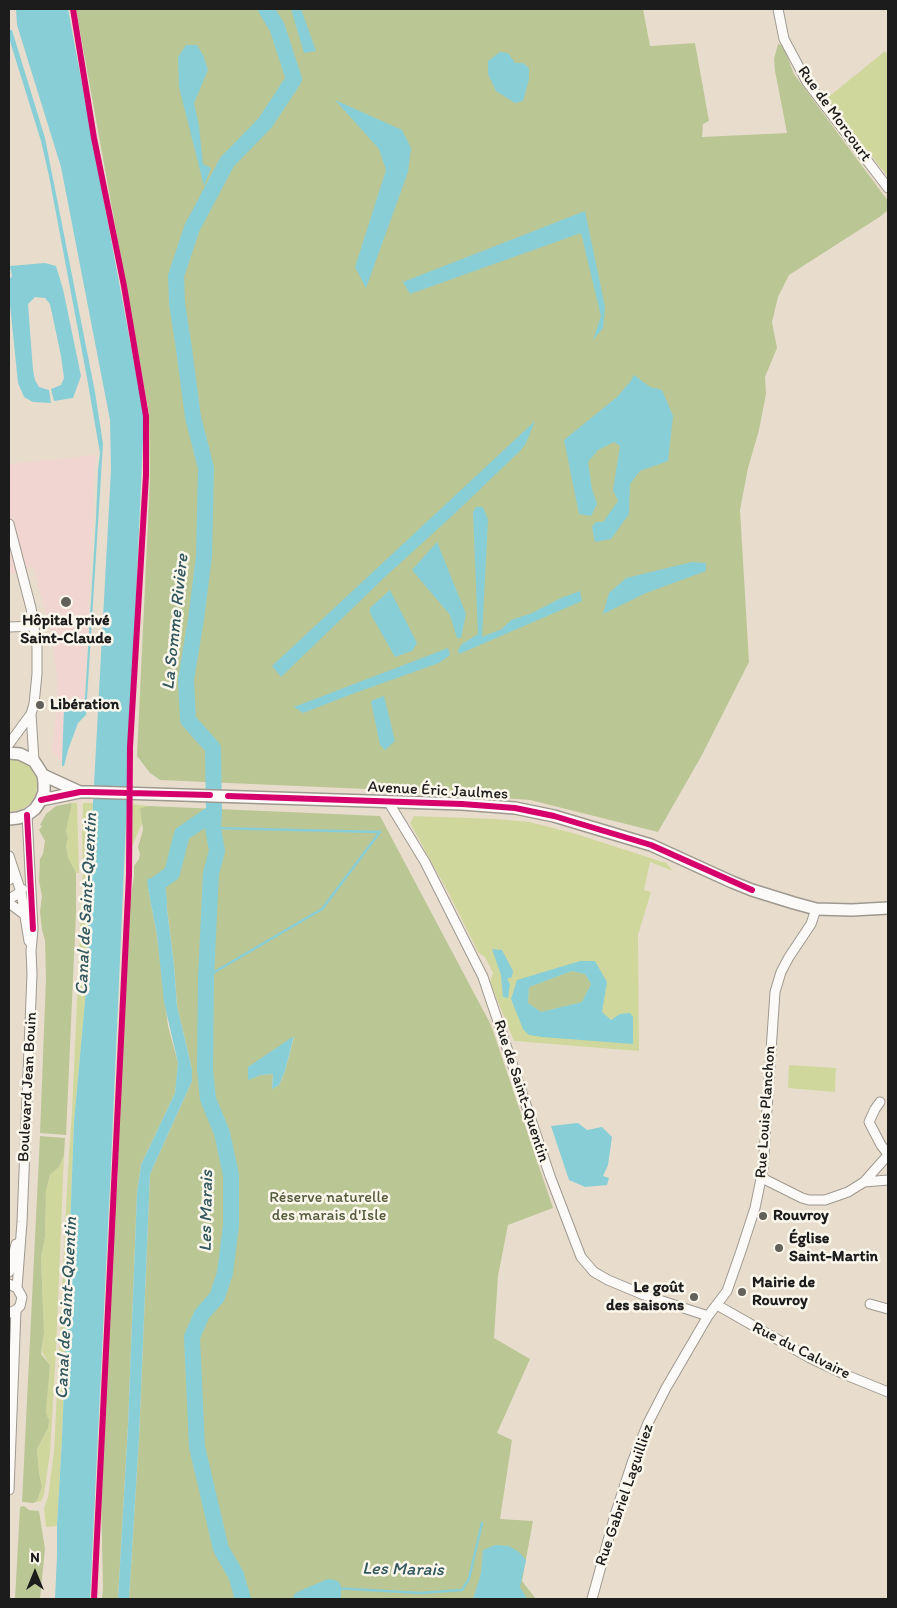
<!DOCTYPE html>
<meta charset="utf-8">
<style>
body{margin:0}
#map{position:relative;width:897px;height:1608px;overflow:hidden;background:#e8ddcd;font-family:Itim,sans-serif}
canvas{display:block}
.frame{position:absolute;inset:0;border:10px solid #1c1c1c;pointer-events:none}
.north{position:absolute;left:10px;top:1548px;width:50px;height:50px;-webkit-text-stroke:4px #fbf7ec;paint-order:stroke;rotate:0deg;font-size:14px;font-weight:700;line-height:20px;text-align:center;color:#1c1c1c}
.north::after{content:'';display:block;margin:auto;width:18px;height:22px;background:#1c1c1c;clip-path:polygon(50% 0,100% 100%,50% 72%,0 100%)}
</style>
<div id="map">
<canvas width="897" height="1608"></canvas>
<div class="frame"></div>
<div class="north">N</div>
</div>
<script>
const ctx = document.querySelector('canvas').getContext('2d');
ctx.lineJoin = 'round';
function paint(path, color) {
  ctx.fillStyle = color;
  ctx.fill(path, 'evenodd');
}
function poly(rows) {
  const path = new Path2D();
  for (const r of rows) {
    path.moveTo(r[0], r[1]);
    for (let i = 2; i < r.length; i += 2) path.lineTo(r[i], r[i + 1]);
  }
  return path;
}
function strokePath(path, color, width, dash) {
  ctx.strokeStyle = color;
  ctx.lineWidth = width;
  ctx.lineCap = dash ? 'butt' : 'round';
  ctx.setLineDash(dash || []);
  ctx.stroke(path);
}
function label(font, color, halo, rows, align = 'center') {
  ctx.font = font + ' Itim,sans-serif';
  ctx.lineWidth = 5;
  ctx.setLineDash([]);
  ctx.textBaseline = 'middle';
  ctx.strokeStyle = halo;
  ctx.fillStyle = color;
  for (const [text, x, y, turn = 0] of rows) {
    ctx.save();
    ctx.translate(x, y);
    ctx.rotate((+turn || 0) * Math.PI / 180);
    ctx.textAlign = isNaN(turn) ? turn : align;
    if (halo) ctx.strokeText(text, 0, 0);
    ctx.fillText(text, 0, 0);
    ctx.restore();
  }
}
const built = poly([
 [96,455,84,711,64,710,62,763,52,751,56,715,57,678,52,638,33,566,13,574,9,574,9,464]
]);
const green = poly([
 [885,51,888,55,888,177,826,99],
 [9,759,17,759,25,763,32,769,36,777,37,785,36,794,31,802,24,808,16,811,9,811],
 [72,803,77,803,79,873,76,873,68,857,66,846,68,838,66,830],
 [83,803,93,803,85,1001,74,1122,62,1439,57,1526,46,1527,44,1508,48,1497,54,1451,68,1169,72,1111,83,867,82,828],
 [131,804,149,806,131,849],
 [414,816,496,819,529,822,573,833,666,863,673,871,650,862,644,890,651,892,638,935,639,1051,514,1041,490,982,493,973,485,957,478,952,448,892,410,823],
 [789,1065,836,1068,835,1092,788,1088],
 [64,1155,56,1351,50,1453,44,1495,41,1501,33,1503,37,1501,42,1487,39,1470,37,1449,42,1440,49,1420,46,1413,50,1365,42,1352,44,1333,41,1257,45,1237,46,1191,50,1175,59,1167]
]);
const forest = poly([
 [76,9,643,9,650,46,695,43,709,121,703,124,702,137,787,133,775,71,774,59,778,44,783,46,794,74,888,201,888,210,881,216,789,275,778,297,772,322,777,348,765,377,766,394,759,430,748,468,740,510,749,662,702,755,658,832,530,800,389,790,160,780,150,773,137,756,150,479,149,413],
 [72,803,66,831,68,838,66,846,68,857,76,873,76,912,66,1135,40,1133,46,978,45,940,42,930,40,912,42,896,39,881,40,859,43,854,45,841,39,830,42,826,40,825,46,814,56,806],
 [149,806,380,816,491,1025,553,1208,508,1225,498,1276,494,1338,530,1359,497,1433,512,1440,500,1519,533,1521,522,1581,536,1599,129,1599,139,1438,150,1174,192,1081,192,1069,177,1006,174,965,164,885,148,888,157,935,168,1026,178,1063,177,1077,175,1093,141,1165,137,1193,128,1425,118,1599,102,1599,103,1588,101,1494,115,1206,118,1178,118,1138,129,909,134,876,134,866,139,859,140,854,138,847,143,830,140,809,144,807],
 [294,1037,285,1071,279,1085,272,1089,273,1074,261,1075,248,1079],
 [572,971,585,974,591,984,582,1002,541,1012,528,1003,529,987],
 [40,1136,65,1138,64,1155,59,1167,50,1175,46,1191,45,1237,41,1257,44,1333,41,1354,50,1365,46,1413,49,1420,48,1428,37,1449,39,1472,42,1487,37,1501,33,1503,22,1502],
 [24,1506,29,1510,39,1511,45,1549,40,1599,15,1599,20,1507]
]);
const water = poly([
 [16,9,68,9,144,416,110,1186,90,1599,55,1599,57,1556,57,1526,62,1439,74,1122,85,1001,93,803,111,470,110,420,61,167,17,25],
 [291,9,301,9,316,51,304,53],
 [9,30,12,30,45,138,95,392,103,444,86,715,78,723,68,750,64,766,62,766,62,763,64,709,83,711,85,697,96,518,98,470,100,453,87,378,49,176,41,141,9,38],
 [186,45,197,45,203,55,208,70,194,103,199,126,203,164,211,168,204,186,179,87,178,57],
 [500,52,508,53,515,63,523,63,529,68,529,79,523,101,515,103,496,91,488,74,488,61],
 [335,100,402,130,411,148,408,172,366,288,355,267,386,170,379,149],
 [585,211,605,307,603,328,593,340,601,316,581,233,410,294,403,282],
 [45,263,56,266,63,289,81,376,73,398,54,401,51,389,61,385,64,378,61,356,50,304,45,298,35,297,28,304,33,370,35,380,39,387,49,390,51,403,33,402,24,397,18,383,9,295,9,280,12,276,10,266],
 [634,375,650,387,662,390,673,416,668,461,640,471,630,484,629,514,611,539,595,542,592,527,596,522,603,522,618,501,613,490,620,446,614,442,598,450,588,462,592,489,597,504,591,516,579,514,564,440,617,397,630,382],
 [535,421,526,443,521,450,452,516,386,576,281,677,272,666],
 [476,507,483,507,488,520,482,637,502,629,511,620,532,613,561,598,580,591,582,601,459,654,458,650,462,644,478,634,473,512],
 [437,542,466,614,461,638,457,638,450,615,412,570],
 [692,562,706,563,706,571,646,593,603,614,609,593,626,578],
 [390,590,417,643,412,651,395,657,370,613,370,608],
 [448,648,450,655,439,663,352,694,303,713,294,707],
 [384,696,395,741,385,750,380,745,371,701],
 [156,877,158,877,164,885,174,965,177,1006,192,1069,192,1081,150,1174,139,1438,129,1599,118,1599,128,1425,137,1193,141,1165,175,1093,178,1063,164,1002,157,935,148,888,147,879],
 [492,949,502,950,513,971,512,977,507,979,510,984,508,998,503,997,501,975],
 [580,961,595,961,607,982,602,1012,611,1020,620,1014,630,1013,633,1017,633,1044,542,1037,529,1035,523,1029,511,999,517,980],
 [572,971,585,974,591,984,582,1002,541,1012,528,1003,529,987],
 [294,1036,285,1071,279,1085,272,1089,273,1074,261,1075,248,1080,248,1067],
 [578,1123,587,1130,602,1127,612,1137,608,1165,603,1176,609,1178,607,1185,585,1187,569,1180,551,1126],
 [495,1545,509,1546,519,1552,526,1560,520,1587,527,1599,473,1599,481,1573,483,1550]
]);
const stream = poly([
 [206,977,322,909,380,832,213,828],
 [333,1588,420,1593,462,1590,469,1579,482,1523]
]);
const river = poly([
 [214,812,213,828,217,851,211,873,206,977,205,1070,208,1099,222,1133,231,1175,231,1225,225,1273,217,1297,202,1314,192,1337,197,1447,221,1549,236,1575,243,1599],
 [159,902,157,884,172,873,182,834,214,812,213,748,188,720,186,680,196,619,204,556,206,468,193,417,184,349,177,303,176,276,192,228,227,162,265,123,294,79,277,27,266,9],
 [301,1599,329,1587,333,1588,333,1599]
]);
const minor = poly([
 [778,9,784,39,807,82,888,188],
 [9,524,31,608,37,647,37,674,34,704,31,714,9,744],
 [9,627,35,626],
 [31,714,34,761],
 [389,803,425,862,483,977,550,1176,581,1257,594,1272,608,1280,644,1295,708,1316],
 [9,856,21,892,29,941],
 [9,880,11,864],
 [9,899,21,892,22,889],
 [9,903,25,915],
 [880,1102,875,1109,869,1122,881,1145,888,1154],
 [762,1178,802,1198,809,1200,825,1200,848,1192,864,1182,888,1155],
 [864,1182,888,1180],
 [9,1272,16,1244],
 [9,1284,17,1288,22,1297,20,1306,16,1310,9,1313],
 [17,1288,22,1222,32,974,31,951,33,929,27,815],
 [870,1304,888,1309],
 [717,1305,810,1358,846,1375,888,1392],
 [9,1490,16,1310],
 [592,1599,615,1515,633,1460,648,1423,666,1388,708,1316,727,1291,741,1251,755,1208,763,1169,775,992,781,972,789,957,811,924,816,909]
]);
const major = poly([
 [9,753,20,754,34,761,43,775,44,783,44,792,41,800,35,809,27,815,18,818,9,819],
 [43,775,80,792],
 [41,800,80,792,90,792,462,804,515,808,554,816,651,845,732,882,752,890,794,903,816,909,852,910,888,908]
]);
const cycleway = poly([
 [73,9,94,138,124,286,146,416,146,475,130,747,129,875,94,1599],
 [228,796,462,804,515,808,554,816,651,845,752,890],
 [41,800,80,792,90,792,210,795],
 [27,815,33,929]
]);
const markers = [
 [66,602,6,"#63605a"],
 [40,705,5,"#63605a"],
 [763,1216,5,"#63605a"],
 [779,1248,5,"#63605a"],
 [742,1292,5,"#63605a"],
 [694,1297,5,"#63605a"]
];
const streetNames = [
 ["Rue de Morcourt",834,114,54],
 ["Avenue Éric Jaulmes",438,791,3],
 ["Boulevard Jean Bouin",28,1087,-87],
 ["Rue de Saint-Quentin",521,1091,72],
 ["Rue Louis Planchon",766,1112,-86],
 ["Rue du Calvaire",801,1351,27],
 ["Rue Gabriel Laguilliez",625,1495,-71]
];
const poiNames = [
 ["Hôpital privé",66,621,"center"],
 ["Saint-Claude",66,639,"center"],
 ["Libération",50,705],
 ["Rouvroy",773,1216],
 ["Église",789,1239],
 ["Saint-Martin",789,1257],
 ["Mairie de",752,1283],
 ["Rouvroy",752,1301],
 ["Le goût",684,1288,"right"],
 ["des saisons",684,1306,"right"]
];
const parkNames = [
 ["Réserve naturelle",329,1198],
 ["des marais d'Isle",329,1216]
];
const waterNames = [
 ["La Somme Rivière",176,622,-84],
 ["Canal de Saint-Quentin",87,904,-87],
 ["Les Marais",207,1211,-89],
 ["Canal de Saint-Quentin",67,1308,-87],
 ["Les Marais",403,1570,1]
];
paint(built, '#f0d5d0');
paint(green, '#d0d79d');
paint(forest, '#bbc695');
paint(water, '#88ced7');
strokePath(stream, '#88ced7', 2.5);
strokePath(river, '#88ced7', 16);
strokePath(minor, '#9e988f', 11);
strokePath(major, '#9e988f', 14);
strokePath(minor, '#fcfaf8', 9);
strokePath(major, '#fcfaf8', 11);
strokePath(cycleway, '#d6006c', 6);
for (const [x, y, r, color] of markers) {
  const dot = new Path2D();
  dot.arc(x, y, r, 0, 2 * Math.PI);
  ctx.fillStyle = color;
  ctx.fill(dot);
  strokePath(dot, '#fbf7ec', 2);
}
label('16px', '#1c1c1c', '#fbf7ec', streetNames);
label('bold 16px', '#1c1c1c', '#fbf7ec', poiNames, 'left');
label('16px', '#545c3c', '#fbf7ec', parkNames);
label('italic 18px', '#33585f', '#fbf7ec', waterNames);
</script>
